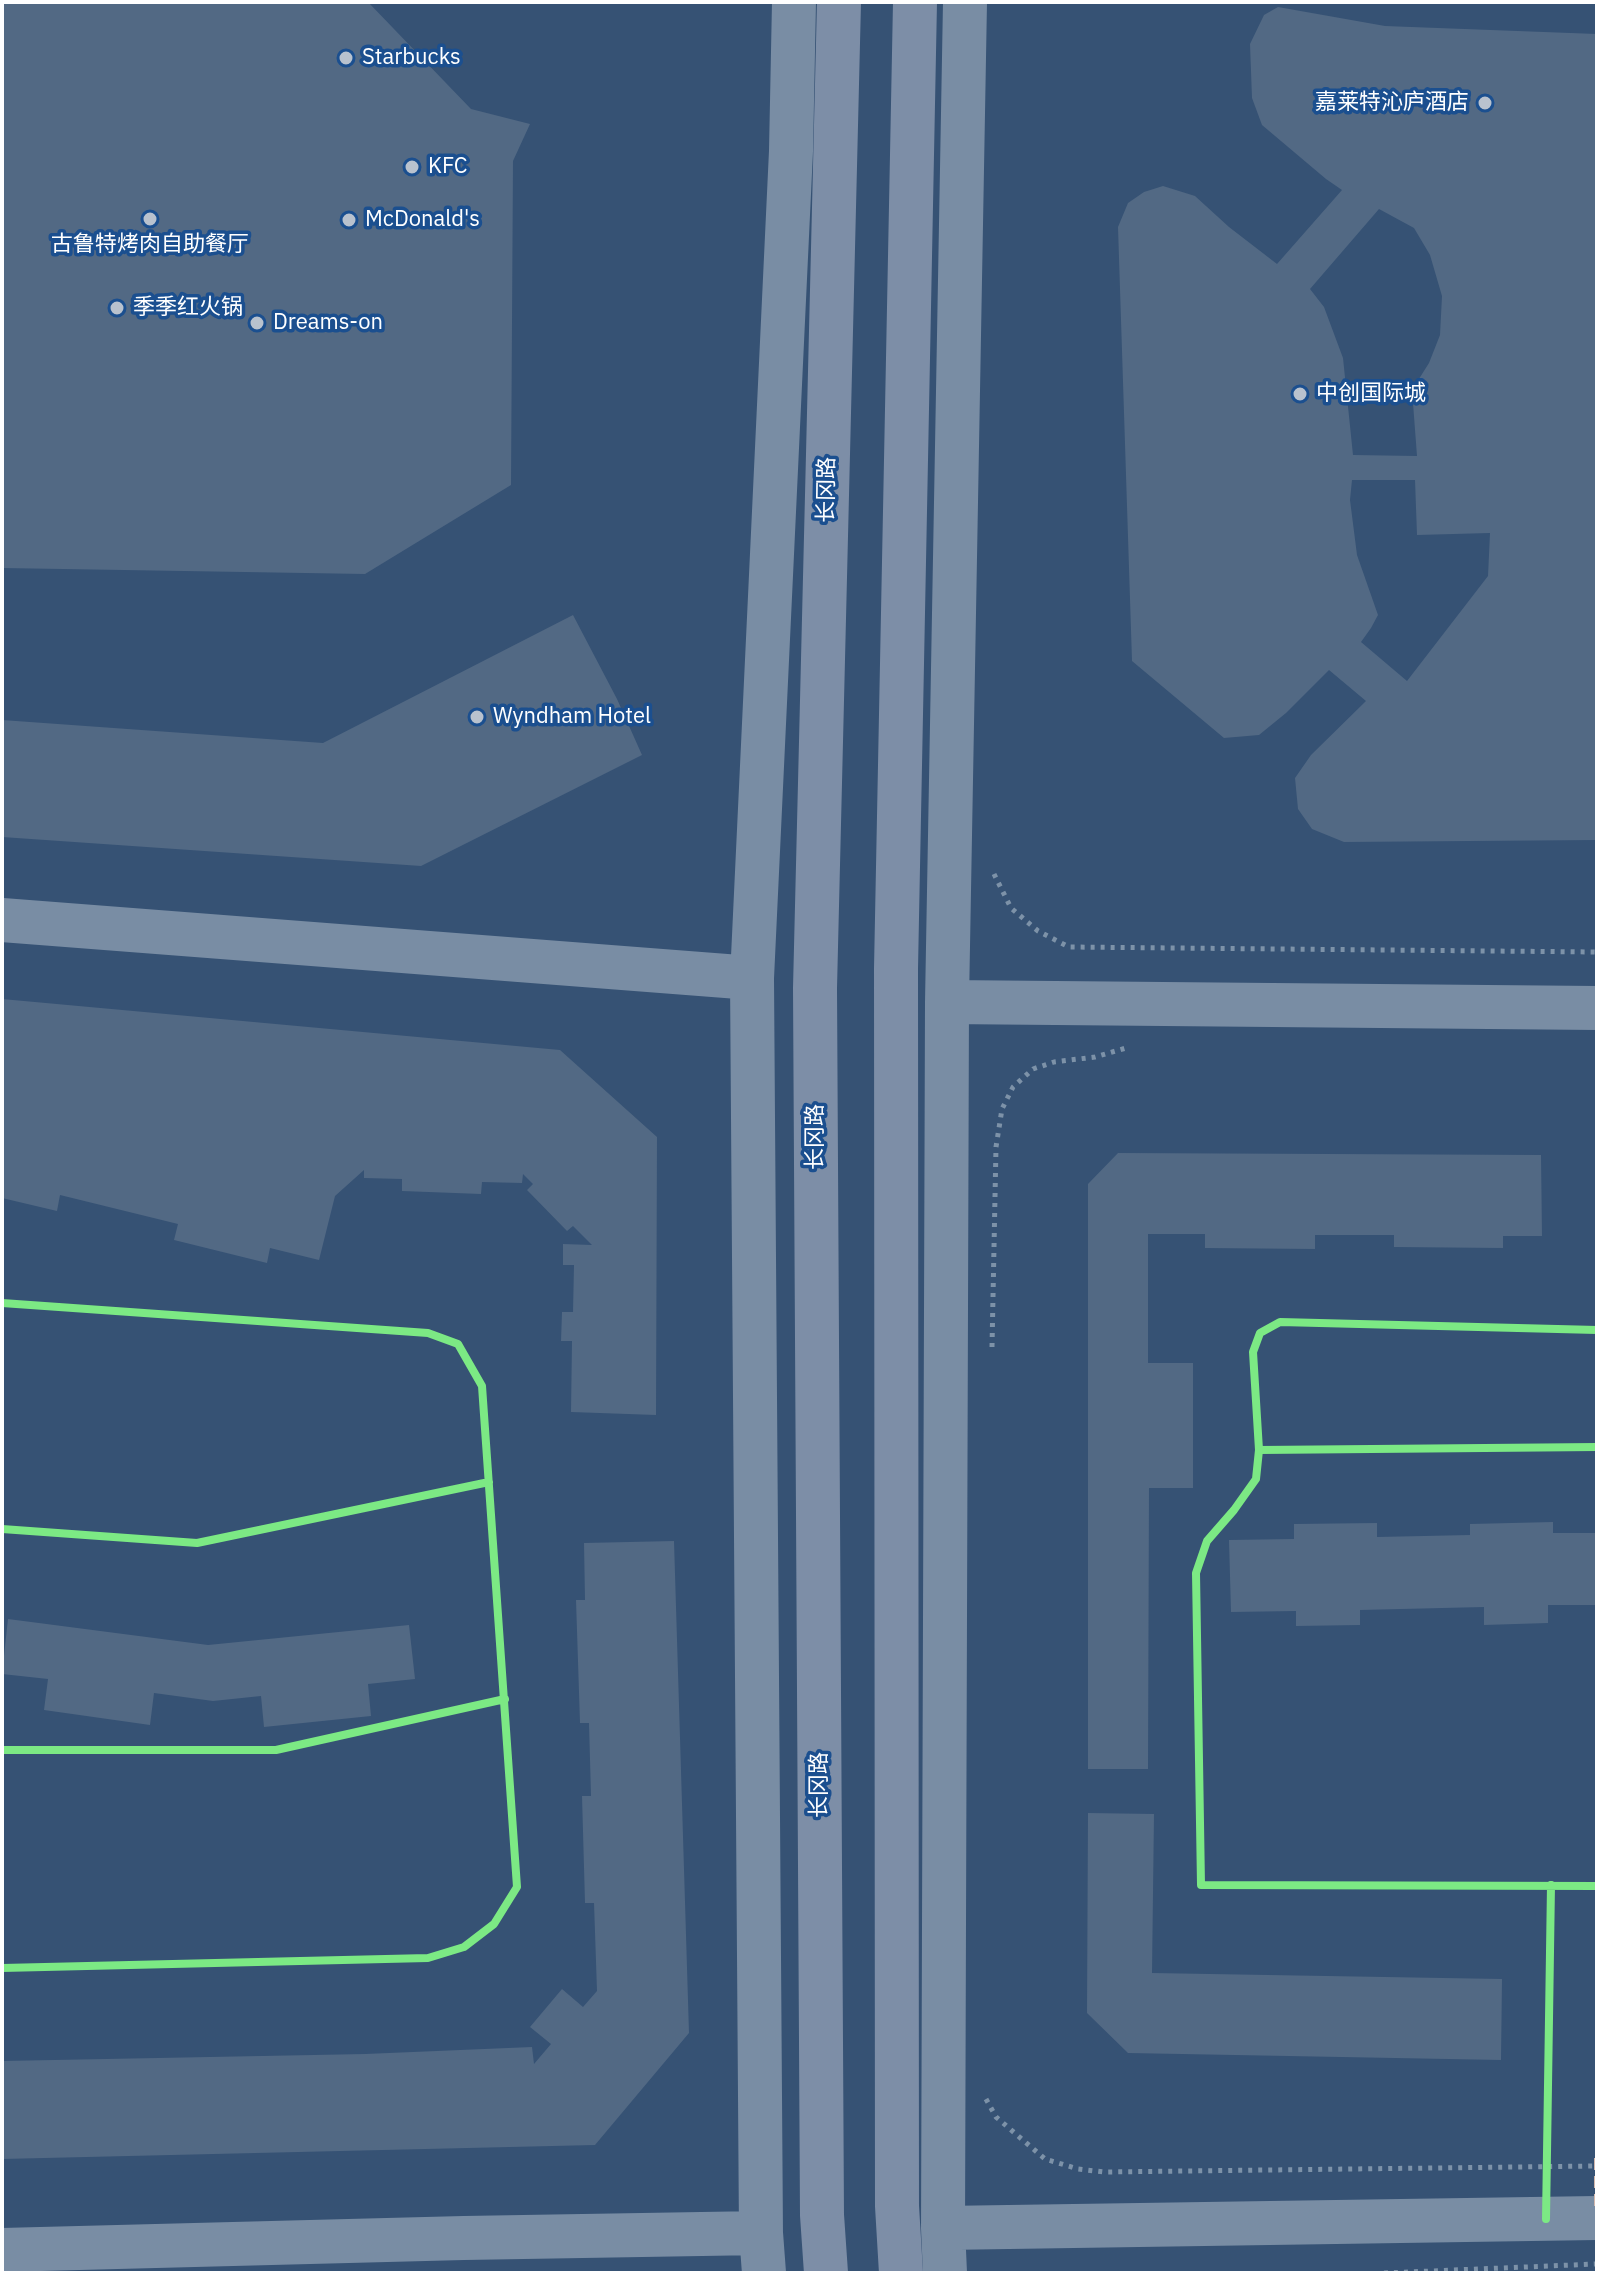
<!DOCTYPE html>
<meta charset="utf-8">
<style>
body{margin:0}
#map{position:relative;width:1599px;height:2275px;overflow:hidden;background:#365274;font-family:"IBM Plex Sans",sans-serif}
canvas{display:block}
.frame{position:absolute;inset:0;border:4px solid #fff;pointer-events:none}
</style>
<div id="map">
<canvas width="1599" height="2275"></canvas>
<div class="frame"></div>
</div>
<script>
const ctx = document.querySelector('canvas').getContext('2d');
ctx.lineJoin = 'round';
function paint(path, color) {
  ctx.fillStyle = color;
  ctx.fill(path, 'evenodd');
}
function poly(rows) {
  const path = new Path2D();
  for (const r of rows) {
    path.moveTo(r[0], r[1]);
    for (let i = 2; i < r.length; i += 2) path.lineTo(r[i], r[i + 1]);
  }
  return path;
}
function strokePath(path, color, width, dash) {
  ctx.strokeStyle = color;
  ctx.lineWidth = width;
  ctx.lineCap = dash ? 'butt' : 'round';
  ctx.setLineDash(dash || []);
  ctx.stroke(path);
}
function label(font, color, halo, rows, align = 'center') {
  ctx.font = font + ' "IBM Plex Sans","Noto Sans SC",sans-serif';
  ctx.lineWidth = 7;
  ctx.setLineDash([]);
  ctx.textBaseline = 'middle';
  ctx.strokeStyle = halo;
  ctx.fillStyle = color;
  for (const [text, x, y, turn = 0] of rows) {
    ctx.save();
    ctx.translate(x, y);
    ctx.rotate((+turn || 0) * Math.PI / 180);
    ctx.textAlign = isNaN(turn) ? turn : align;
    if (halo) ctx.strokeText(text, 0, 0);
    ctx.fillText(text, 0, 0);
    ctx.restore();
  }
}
const building = poly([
 [2,2,368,2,471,109,530,124,513,161,511,485,365,574,2,568],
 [1278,7,1385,26,1597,34,1597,840,1344,842,1312,829,1298,809,1295,778,1311,755,1366,701,1329,670,1286,713,1259,735,1224,738,1132,661,1118,227,1128,203,1144,192,1163,186,1195,196,1229,227,1277,264,1342,190,1326,179,1262,125,1252,98,1250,44,1264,15],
 [1379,209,1414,228,1430,255,1442,296,1440,335,1429,363,1412,390,1417,456,1353,455,1343,358,1324,307,1310,289],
 [1352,480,1415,480,1417,535,1490,533,1488,576,1407,681,1361,642,1371,628,1378,615,1357,555,1350,500],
 [573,615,617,699,642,755,421,866,2,837,2,720,323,743],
 [2,999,560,1050,657,1137,656,1415,571,1412,572,1341,561,1341,562,1312,573,1312,574,1265,563,1265,563,1244,592,1245,573,1226,567,1231,527,1190,533,1184,523,1174,522,1183,482,1182,481,1194,402,1191,402,1179,364,1178,364,1170,335,1196,319,1260,270,1248,267,1263,174,1240,178,1224,60,1195,57,1211,2,1198],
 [1118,1153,1541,1155,1542,1236,1503,1236,1503,1248,1394,1247,1394,1235,1315,1235,1315,1249,1205,1248,1205,1234,1148,1234,1148,1363,1193,1363,1193,1488,1149,1488,1148,1769,1088,1769,1088,1184],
 [1553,1522,1553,1533,1597,1533,1597,1605,1548,1605,1548,1623,1484,1625,1484,1607,1360,1610,1360,1625,1296,1626,1296,1611,1231,1612,1229,1540,1294,1539,1294,1524,1377,1523,1377,1537,1470,1535,1470,1524],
 [674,1541,689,2033,595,2145,2,2159,2,2061,365,2054,532,2047,534,2064,551,2044,530,2027,562,1989,583,2007,597,1991,594,1903,585,1903,582,1796,591,1796,589,1723,580,1723,576,1600,585,1600,584,1543],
 [8,1619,208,1645,409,1625,415,1679,368,1684,371,1716,264,1727,261,1696,213,1701,154,1693,150,1725,44,1710,48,1679,2,1674],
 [1088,1813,1154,1814,1152,1973,1502,1979,1501,2060,1128,2053,1087,2013]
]);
const path = poly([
 [994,874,1011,908,1038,931,1069,947,1597,952],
 [992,1347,996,1147,1002,1109,1013,1087,1033,1069,1054,1062,1095,1057,1126,1048],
 [986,2099,996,2117,1045,2159,1078,2169,1104,2172,1597,2166],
 [1384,2273,1596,2264]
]);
const secondary = poly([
 [2,920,752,978],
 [947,1002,1597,1008],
 [943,2228,1597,2218],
 [2,2250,464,2238,761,2233],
 [764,2273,761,2233,752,978,791,151,794,2],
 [945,2273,943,2228,947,1002,965,2]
]);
const primary = poly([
 [826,2273,822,2215,815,988,839,2],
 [901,2273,897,2206,896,969,915,2]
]);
const quiet = poly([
 [1597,2158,1597,2209]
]);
const cycleway = poly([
 [2,1303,428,1333,458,1344,482,1386,517,1887,494,1924,464,1947,428,1958,2,1968],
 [1597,1330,1280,1322,1260,1333,1253,1352,1259,1450,1256,1479,1234,1510,1207,1541,1196,1573,1201,1885,1597,1886],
 [1259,1450,1597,1447],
 [2,1529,197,1543,489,1482],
 [2,1750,276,1750,505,1699],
 [1546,2219,1551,1885]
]);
const markers = [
 [346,58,8,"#b9c2ce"],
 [1485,103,8,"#b9c2ce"],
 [412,167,8,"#b9c2ce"],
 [150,219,8,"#b9c2ce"],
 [349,220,8,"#b9c2ce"],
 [117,308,8,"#b9c2ce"],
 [257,323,8,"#b9c2ce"],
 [1300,394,8,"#b9c2ce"],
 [477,717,8,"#b9c2ce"]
];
const poiNames = [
 ["Starbucks",362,58],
 ["嘉莱特沁庐酒店",1469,103,"right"],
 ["KFC",428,167],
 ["McDonald's",365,220],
 ["古鲁特烤肉自助餐厅",150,245,"center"],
 ["季季红火锅",133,308],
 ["Dreams-on",273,323],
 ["中创国际城",1316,394],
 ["Wyndham Hotel",493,717]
];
const streetNames = [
 ["长冈路",827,490,-89],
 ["长冈路",816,1137,-90],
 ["长冈路",820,1785,-90]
];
paint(building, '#526984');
strokePath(path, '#7d92a8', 5, [4, 6]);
strokePath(secondary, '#798da4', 44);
strokePath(primary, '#7d8ea7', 44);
strokePath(quiet, '#d1b7ad', 6, [12, 6]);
strokePath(cycleway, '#7ce984', 8);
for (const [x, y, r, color] of markers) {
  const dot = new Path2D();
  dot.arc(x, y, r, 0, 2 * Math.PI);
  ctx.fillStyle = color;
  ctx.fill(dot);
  strokePath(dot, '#1b4f8f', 3);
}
label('22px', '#fff', '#1b4f8f', poiNames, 'left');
label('22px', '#fff', '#1b4f8f', streetNames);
</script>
